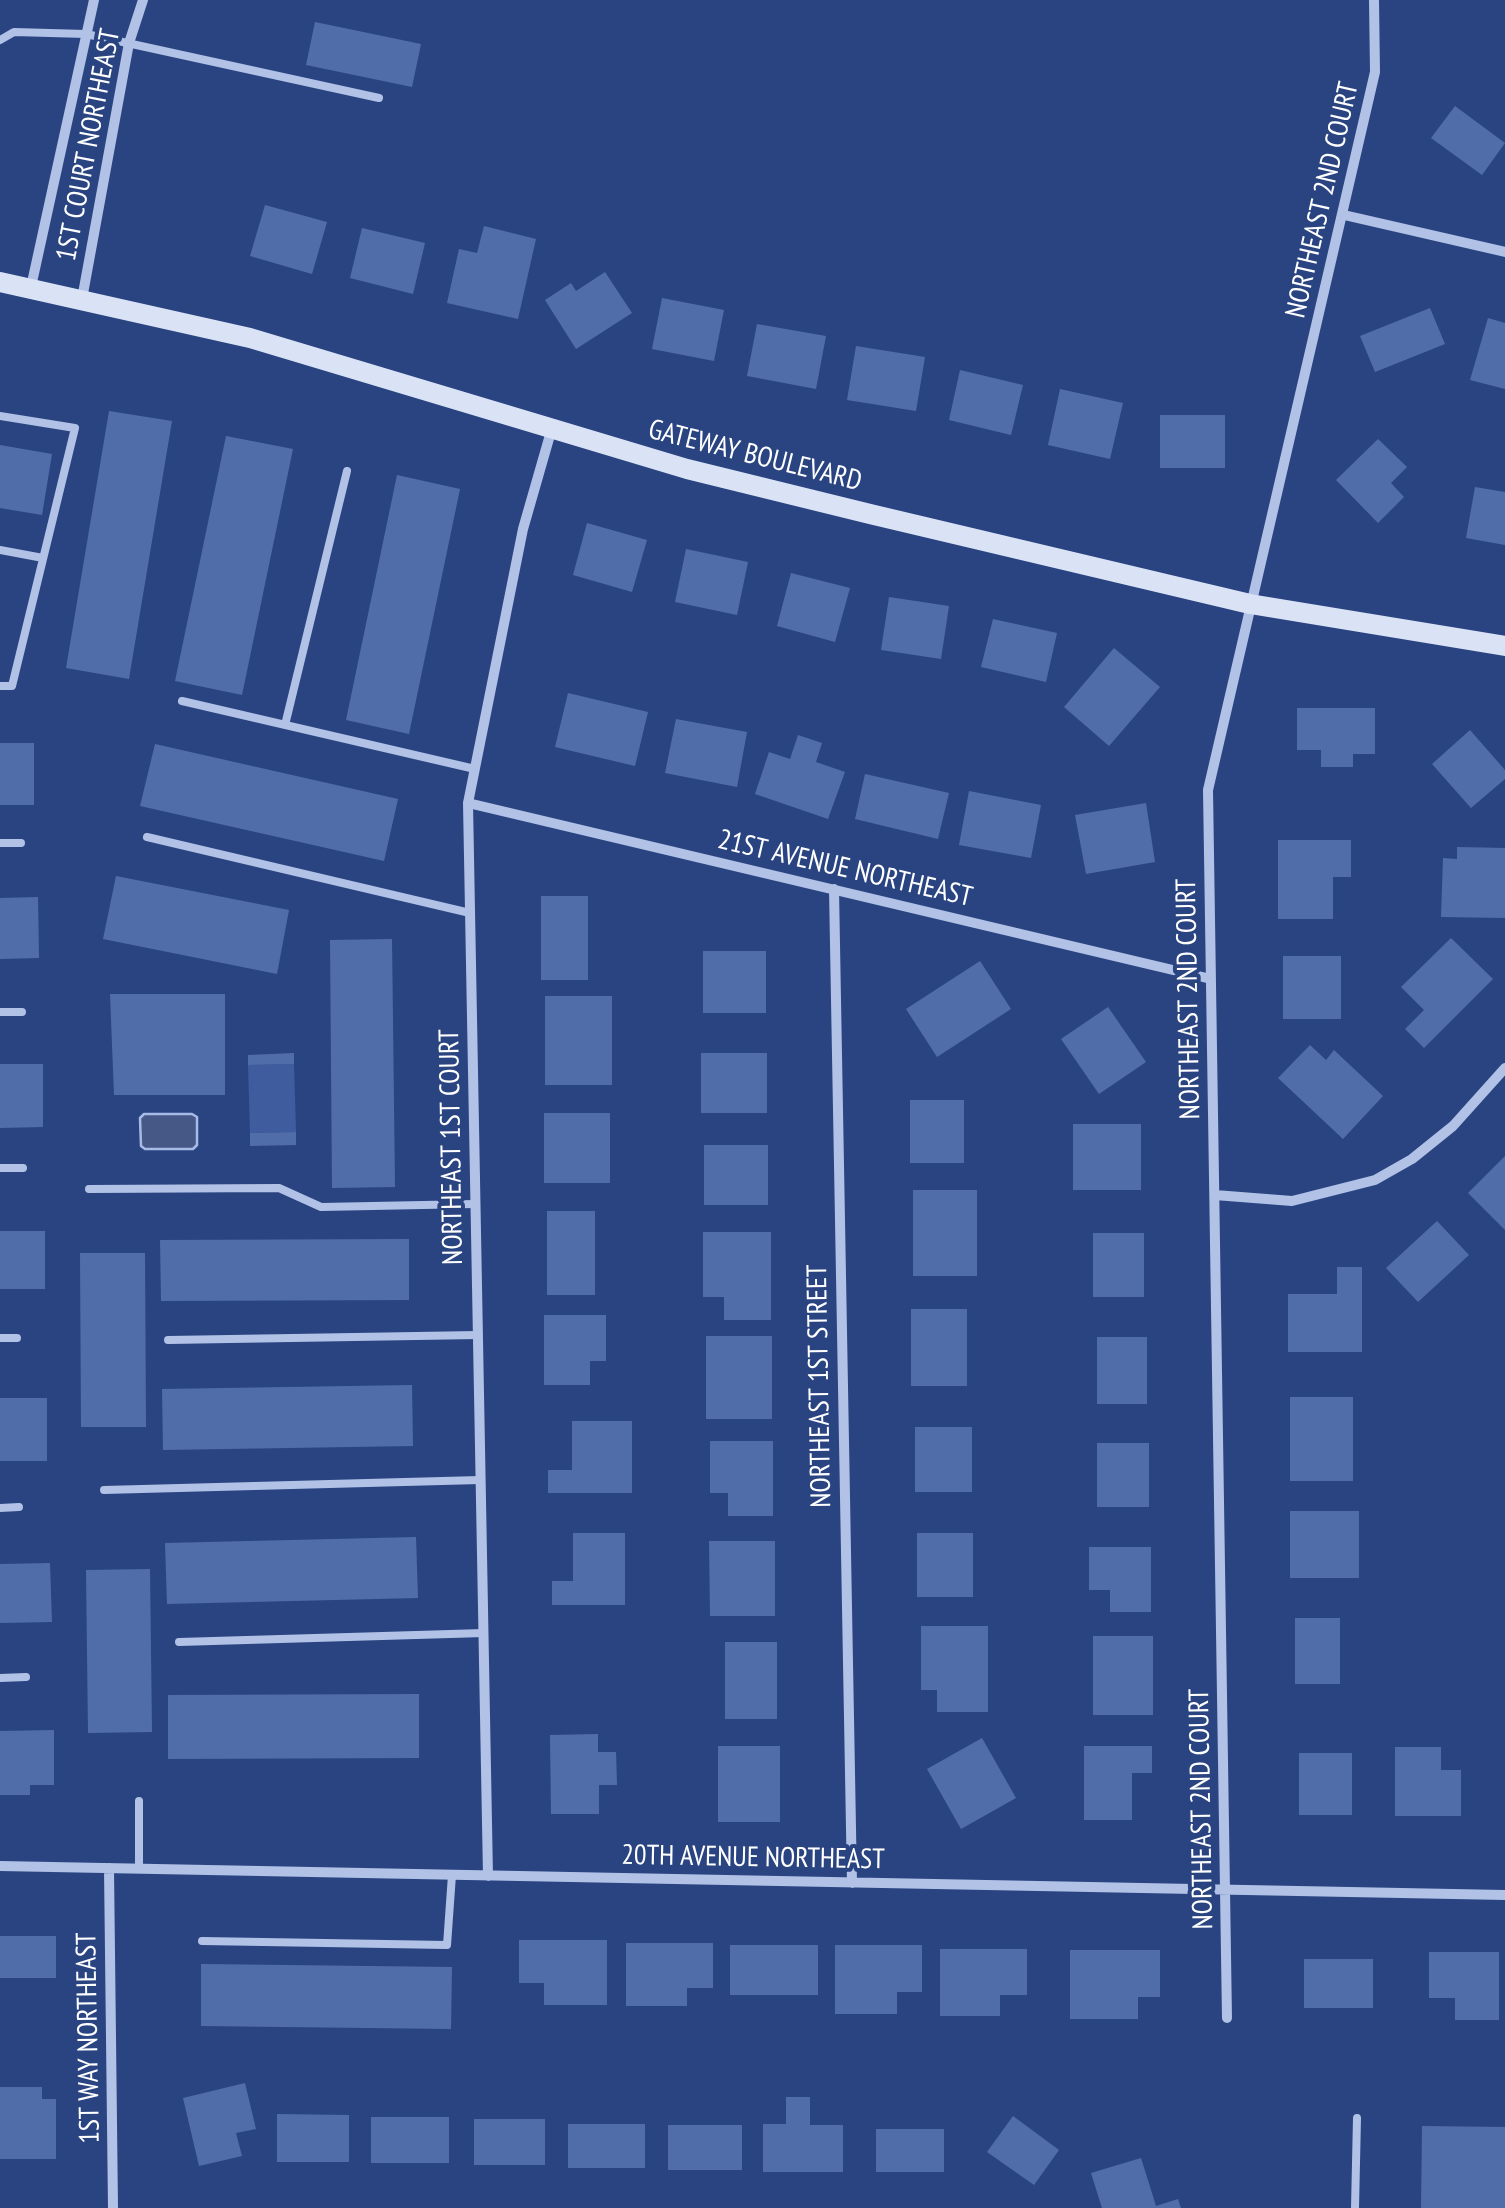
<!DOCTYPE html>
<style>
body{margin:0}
canvas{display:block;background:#294481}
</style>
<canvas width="1505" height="2208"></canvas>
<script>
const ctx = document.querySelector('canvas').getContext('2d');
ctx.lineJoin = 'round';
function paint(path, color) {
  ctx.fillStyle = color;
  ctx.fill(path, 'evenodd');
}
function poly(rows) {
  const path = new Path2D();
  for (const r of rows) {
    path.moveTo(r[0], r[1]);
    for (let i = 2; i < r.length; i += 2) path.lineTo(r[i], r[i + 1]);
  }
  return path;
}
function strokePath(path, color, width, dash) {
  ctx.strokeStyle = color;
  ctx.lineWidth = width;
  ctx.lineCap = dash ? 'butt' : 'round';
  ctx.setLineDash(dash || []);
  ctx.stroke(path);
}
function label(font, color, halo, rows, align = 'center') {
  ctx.font = font + ' "PT Sans Narrow",sans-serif';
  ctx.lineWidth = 8;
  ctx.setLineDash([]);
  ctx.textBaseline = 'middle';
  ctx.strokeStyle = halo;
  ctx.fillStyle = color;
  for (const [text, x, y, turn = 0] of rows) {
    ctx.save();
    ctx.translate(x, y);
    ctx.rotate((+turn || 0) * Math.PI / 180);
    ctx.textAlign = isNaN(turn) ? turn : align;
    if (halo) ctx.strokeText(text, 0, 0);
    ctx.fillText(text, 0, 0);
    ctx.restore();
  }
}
const green = poly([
 [294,1064,296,1132,250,1133,248,1065]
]);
const water = poly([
 [144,1114,192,1114,197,1117,197,1145,193,1149,145,1149,141,1146,140,1118,144,1114]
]);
const building = poly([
 [315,22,421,44,412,87,306,65],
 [1455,106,1505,143,1482,175,1431,138],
 [265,205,327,222,312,274,250,256],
 [484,226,536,239,518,319,447,303,459,249,477,253],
 [362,228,425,243,413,294,350,278],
 [605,272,632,313,576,349,545,300,571,283,576,291],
 [662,298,724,310,714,361,652,349],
 [1430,308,1445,344,1375,372,1360,336],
 [1488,318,1505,323,1505,389,1470,380],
 [757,324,826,336,816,389,747,376],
 [856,346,925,357,916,411,847,400],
 [960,370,1023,385,1011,435,949,420],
 [1060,389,1123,403,1110,459,1048,445],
 [109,411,172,421,129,679,66,668],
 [1160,415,1225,415,1225,468,1160,468],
 [226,436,293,449,242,695,175,681],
 [1378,439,1407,467,1391,483,1404,497,1378,523,1336,480],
 [0,445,52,454,42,515,0,508],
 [397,475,460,489,409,734,346,720],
 [1475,487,1505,492,1505,545,1466,538],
 [587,523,647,540,632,592,573,575],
 [686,549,748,562,737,615,675,602],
 [791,573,850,588,835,642,777,626],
 [889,597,949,606,941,659,881,650],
 [993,619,1057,633,1046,682,981,667],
 [1114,648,1160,687,1109,746,1064,707],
 [568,693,648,712,635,766,555,747],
 [1297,708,1375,708,1375,754,1353,754,1353,767,1321,767,1321,750,1297,750],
 [676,719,747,732,737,787,665,773],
 [1470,730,1505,770,1505,779,1471,808,1432,764],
 [798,735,822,743,816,762,845,772,828,819,755,794,769,752,790,759],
 [0,743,34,743,34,805,0,805],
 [155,744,398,799,384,861,140,806],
 [865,774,949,793,938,839,855,819],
 [969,791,1041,805,1031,858,959,845],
 [1146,803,1155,862,1086,874,1075,815],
 [1278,840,1351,840,1351,877,1333,877,1333,919,1278,919],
 [1457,847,1505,848,1505,918,1441,917,1443,858,1457,859],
 [116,876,289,910,277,974,103,939],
 [541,896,588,896,588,980,541,980],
 [38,897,39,958,0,959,0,898],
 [1451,938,1493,979,1424,1048,1405,1029,1424,1010,1401,987],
 [392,939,395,1187,332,1188,330,940],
 [703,951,766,951,766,1013,703,1013],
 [1283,956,1341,956,1341,1019,1283,1019],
 [980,961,1011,1009,937,1057,906,1009],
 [110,994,225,994,225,1095,114,1095],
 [545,996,612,996,612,1085,545,1085],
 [1108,1007,1146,1062,1099,1094,1061,1039],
 [1310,1045,1326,1060,1334,1050,1383,1096,1343,1139,1278,1078],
 [294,1053,294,1064,248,1065,248,1055],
 [701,1053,767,1053,767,1113,701,1113],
 [0,1064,43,1064,43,1127,0,1128],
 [910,1100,964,1100,964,1163,910,1163],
 [544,1113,610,1113,610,1183,544,1183],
 [1073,1124,1141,1124,1141,1190,1073,1190],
 [296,1132,296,1145,250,1146,250,1133],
 [704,1145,768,1145,768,1205,704,1205],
 [1505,1156,1505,1230,1468,1193],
 [913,1190,977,1190,977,1276,913,1276],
 [547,1211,595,1211,595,1295,547,1295],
 [1437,1221,1469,1255,1418,1302,1386,1268],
 [0,1231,45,1231,45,1289,0,1289],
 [703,1232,771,1232,771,1320,724,1320,724,1297,703,1297],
 [1093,1233,1144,1233,1144,1297,1093,1297],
 [409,1239,409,1300,161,1301,160,1240],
 [80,1253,145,1253,146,1427,81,1427],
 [1337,1267,1362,1267,1362,1352,1288,1352,1288,1294,1337,1294],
 [911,1309,967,1309,967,1386,911,1386],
 [544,1315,606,1315,606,1361,590,1361,590,1385,544,1385],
 [706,1336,772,1336,772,1419,706,1419],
 [1097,1337,1147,1337,1147,1404,1097,1404],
 [412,1385,413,1446,163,1450,162,1389],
 [1290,1397,1353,1397,1353,1481,1290,1481],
 [0,1398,47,1398,47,1461,0,1461],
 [572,1421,632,1421,632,1493,548,1493,548,1470,572,1470],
 [915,1427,972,1427,972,1492,915,1492],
 [710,1441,773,1441,773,1516,728,1516,728,1493,710,1493],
 [1097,1443,1149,1443,1149,1507,1097,1507],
 [1290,1511,1359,1511,1359,1578,1290,1578],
 [573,1533,625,1533,625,1605,552,1605,552,1581,573,1581],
 [917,1533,973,1533,973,1597,917,1597],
 [416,1537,418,1598,167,1604,165,1543],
 [709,1541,775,1541,775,1616,710,1616],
 [1089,1547,1151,1547,1151,1612,1110,1612,1110,1590,1089,1590],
 [50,1563,52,1622,0,1623,0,1564],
 [150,1569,152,1732,88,1733,86,1570],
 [1295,1618,1340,1618,1340,1684,1295,1684],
 [921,1626,988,1626,988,1712,937,1712,937,1690,921,1690],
 [1093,1636,1153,1636,1153,1715,1093,1715],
 [725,1642,777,1642,777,1719,725,1719],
 [419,1694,419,1758,168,1759,168,1695],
 [54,1730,54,1785,30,1785,30,1795,0,1795,0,1731],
 [598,1734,598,1752,616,1752,617,1785,599,1785,599,1814,551,1814,550,1735],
 [982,1738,1016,1798,961,1829,927,1769],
 [718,1746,780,1746,780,1822,718,1822],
 [1084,1746,1152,1746,1152,1773,1132,1773,1132,1820,1084,1820],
 [1395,1747,1441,1747,1441,1770,1461,1770,1461,1816,1395,1816],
 [1299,1753,1352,1753,1352,1815,1299,1815],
 [0,1936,56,1936,56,1978,0,1978],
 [519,1940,607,1940,607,2005,544,2005,544,1983,519,1983],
 [626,1943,713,1943,713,1988,687,1988,687,2006,626,2006],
 [730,1945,818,1945,818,1995,730,1995],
 [835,1945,922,1945,922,1992,897,1992,897,2014,835,2014],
 [940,1949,1027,1949,1027,1995,1000,1995,1000,2016,940,2016],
 [1070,1950,1160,1950,1160,1997,1138,1997,1138,2019,1070,2019],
 [1429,1952,1499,1952,1499,2020,1455,2020,1455,1998,1429,1998],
 [1304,1959,1373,1959,1373,2008,1304,2008],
 [201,1964,452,1967,451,2029,201,2026],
 [245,2083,256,2129,236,2133,242,2156,199,2166,183,2098],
 [0,2087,42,2087,42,2099,56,2099,56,2159,0,2159],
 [786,2097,810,2097,810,2125,843,2125,843,2172,763,2172,763,2124,786,2124],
 [277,2114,349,2115,349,2162,277,2162],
 [1013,2116,1059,2150,1034,2185,987,2152],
 [371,2117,449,2117,449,2163,371,2163],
 [474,2119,545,2119,545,2165,474,2165],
 [568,2124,645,2124,645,2168,568,2168],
 [668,2125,742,2125,742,2170,668,2170],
 [1422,2126,1505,2127,1505,2208,1421,2208],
 [876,2129,944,2129,944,2172,876,2172],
 [1141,2158,1156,2206,1178,2199,1181,2208,1102,2208,1091,2173]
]);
const lane = poly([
 [0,40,14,32,86,34,379,98],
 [0,416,75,428,12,686,0,686],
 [0,550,43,558],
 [182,701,475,769],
 [285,725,347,471],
 [147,837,470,913],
 [0,843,21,843],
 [0,1012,22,1012],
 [0,1168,23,1168],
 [89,1189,279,1188,321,1207,475,1204],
 [0,1338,17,1338],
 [168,1340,478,1335],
 [104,1490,480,1480],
 [0,1508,19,1507],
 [179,1642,484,1633],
 [0,1678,26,1677],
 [139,1801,139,1869],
 [202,1941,447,1945,452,1875],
 [1355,2208,1357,2118]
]);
const street = poly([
 [1344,215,1505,252],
 [31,287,94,0],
 [82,299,129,43,143,0],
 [468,803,1211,979],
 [834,889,852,1883],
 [1215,1195,1292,1201,1375,1180,1412,1159,1453,1126,1505,1068],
 [0,1866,1505,1895],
 [109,1868,113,2208],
 [488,1876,468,803,523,529,552,428],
 [1227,2018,1208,790,1375,72,1374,0]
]);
const secondary = poly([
 [0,282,250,338,687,469,870,514,1250,604,1505,646]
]);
const streetNames = [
 ["1ST COURT NORTHEAST",89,145,-79],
 ["NORTHEAST 2ND COURT",1323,200,-77],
 ["GATEWAY BOULEVARD",755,456,14],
 ["21ST AVENUE NORTHEAST",845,869,13],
 ["NORTHEAST 2ND COURT",1189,999,-91],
 ["NORTHEAST 1ST COURT",452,1147,-91],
 ["NORTHEAST 1ST STREET",820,1386,-91],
 ["NORTHEAST 2ND COURT",1202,1809,-91],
 ["20TH AVENUE NORTHEAST",753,1858,1],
 ["1ST WAY NORTHEAST",89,2038,-91]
];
paint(green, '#3e5c9e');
paint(water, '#465986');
strokePath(water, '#a6bbe6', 2.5);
paint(building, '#516da9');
strokePath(lane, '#b1c2e6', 8);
strokePath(street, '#b1c2e6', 10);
strokePath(secondary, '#dae2f6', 20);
label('28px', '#fff', '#294481', streetNames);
</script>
